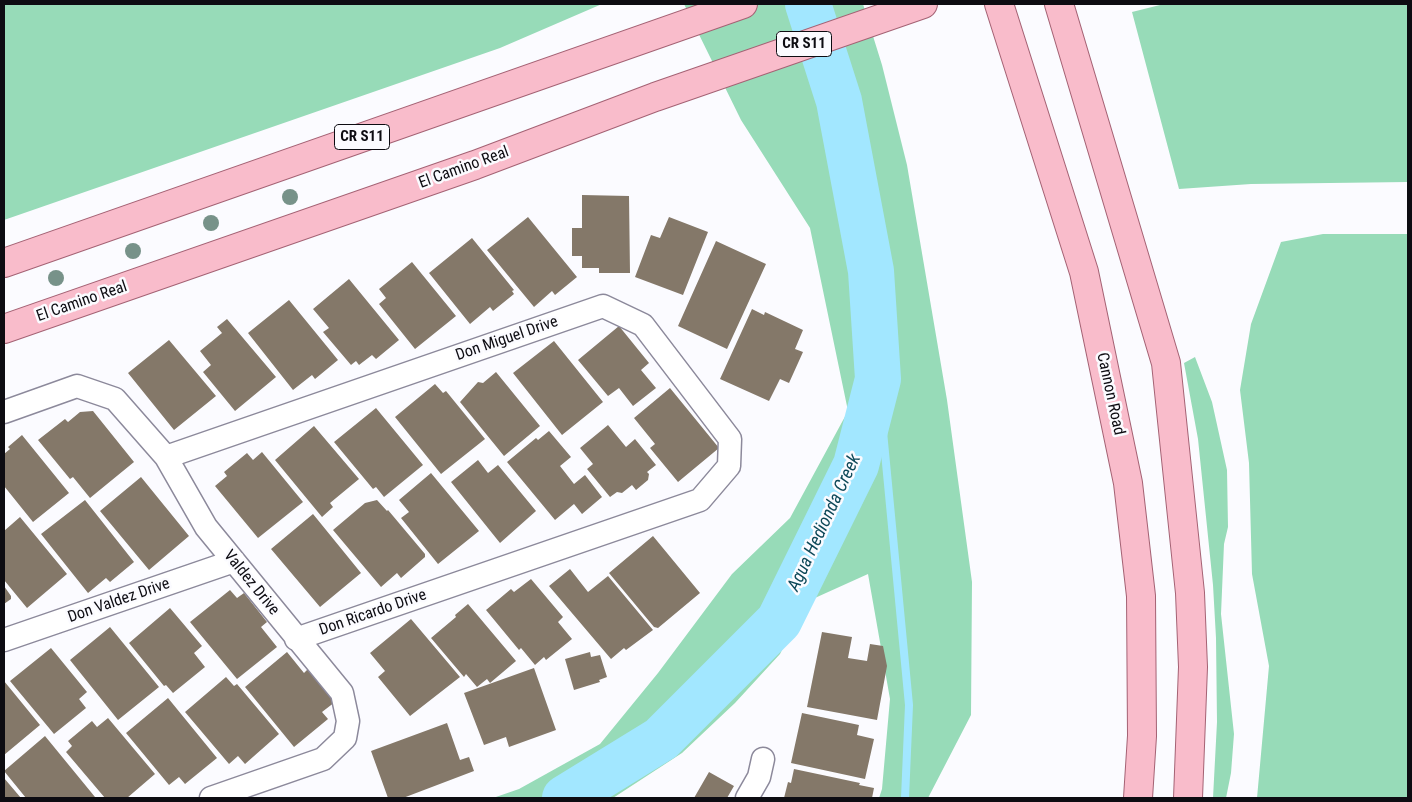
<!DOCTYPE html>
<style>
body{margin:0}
#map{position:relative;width:1412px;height:802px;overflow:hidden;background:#fbfbff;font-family:"Roboto Condensed",sans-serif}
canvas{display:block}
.frame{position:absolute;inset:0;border:5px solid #0d0c12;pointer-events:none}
</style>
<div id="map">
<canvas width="1412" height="802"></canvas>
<div class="frame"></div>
</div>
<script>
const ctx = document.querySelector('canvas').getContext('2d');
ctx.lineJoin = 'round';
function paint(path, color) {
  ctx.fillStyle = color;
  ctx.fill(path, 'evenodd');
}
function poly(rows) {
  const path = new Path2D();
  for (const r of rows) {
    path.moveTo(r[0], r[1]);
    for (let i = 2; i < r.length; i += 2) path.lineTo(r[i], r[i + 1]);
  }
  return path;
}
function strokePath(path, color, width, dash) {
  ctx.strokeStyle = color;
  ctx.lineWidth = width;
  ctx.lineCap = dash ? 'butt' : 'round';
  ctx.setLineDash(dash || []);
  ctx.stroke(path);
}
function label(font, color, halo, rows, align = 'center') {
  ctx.font = font + ' "Roboto Condensed",sans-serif';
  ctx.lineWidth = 5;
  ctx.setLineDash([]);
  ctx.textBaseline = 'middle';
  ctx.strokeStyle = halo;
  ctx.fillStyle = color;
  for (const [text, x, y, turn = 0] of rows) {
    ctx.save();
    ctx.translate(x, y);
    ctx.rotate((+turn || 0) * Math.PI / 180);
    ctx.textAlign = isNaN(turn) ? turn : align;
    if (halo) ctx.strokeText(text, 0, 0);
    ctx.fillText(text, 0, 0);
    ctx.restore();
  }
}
const green = poly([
 [4,4,602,4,500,48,4,220],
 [684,4,863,4,882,65,907,165,947,400,972,582,971,715,928,798,879,798,882,789,890,699,868,574,806,602,780,654,735,703,682,753,613,798,493,798,519,789,600,744,658,673,732,574,790,518,848,411,810,228,741,120],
 [1164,4,1408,4,1408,182,1251,184,1179,189,1132,12],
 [1323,234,1408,234,1408,798,1257,798,1269,666,1252,574,1249,463,1240,390,1251,324,1281,242],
 [1195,357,1212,402,1227,470,1228,527,1224,544,1221,614,1234,734,1231,773,1226,798,1213,798,1217,722,1216,638,1213,585,1198,439,1184,363]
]);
const stream = poly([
 [878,379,909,705,905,798]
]);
const river = poly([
 [565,798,661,739,779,621,856,465,878,379,871,271,839,101,808,4]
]);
const building = poly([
 [582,195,629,196,630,273,599,273,599,268,582,268,582,256,572,256,572,228,582,228],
 [528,217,577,277,555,295,552,291,534,307,487,250],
 [669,217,708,232,683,295,635,277,651,235,660,238],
 [472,238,514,290,512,291,514,294,493,311,490,307,470,324,429,273],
 [716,241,766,264,727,349,678,326],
 [412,262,456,316,415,349,379,304,386,298,379,289],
 [349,279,399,340,376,359,372,355,359,365,356,361,351,365,323,332,329,328,313,309],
 [289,300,338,360,315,379,312,375,293,390,248,333],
 [752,309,764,315,765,312,803,330,795,349,803,352,789,383,780,379,769,401,720,379],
 [227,319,276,377,235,411,203,372,211,365,200,351,222,333,217,327],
 [619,326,649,363,641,370,656,388,633,406,619,388,608,396,578,360],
 [169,340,216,396,174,430,128,373],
 [554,341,603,402,562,435,513,373],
 [496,372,540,426,504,456,460,402,478,382,483,383],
 [435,384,443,393,446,391,485,439,441,474,395,417],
 [670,388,719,448,678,482,650,448,655,444,634,418],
 [376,408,423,465,384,497,376,487,373,489,334,442],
 [93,411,134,462,90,498,73,477,70,479,38,440,65,419,68,422,80,412],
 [608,425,626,447,635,439,656,465,647,472,649,474,648,480,636,490,632,485,622,493,617,492,610,497,587,469,593,464,580,448],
 [314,426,359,479,330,503,333,507,322,517,275,460],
 [549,431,571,457,560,466,574,484,585,475,602,497,582,514,574,504,555,520,507,462,536,438,538,440],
 [22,435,69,493,33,522,4,486,4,454,10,449,8,447],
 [262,452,303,502,258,538,215,486,227,476,224,472,247,453,253,460],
 [478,460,488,473,498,465,536,511,500,543,451,482],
 [431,473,479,531,438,564,401,518,409,512,399,500],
 [141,477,189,536,149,570,100,511],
 [85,500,134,562,110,582,106,578,88,593,41,534],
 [377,500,387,511,388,510,425,554,425,557,401,578,397,573,381,587,333,530,365,503],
 [313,514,361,573,320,607,271,549],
 [20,517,67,574,27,608,4,580,4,531],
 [653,536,700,593,658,628,654,627,609,573],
 [570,569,588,592,608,576,653,630,626,650,624,648,611,659,549,586],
 [531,579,563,617,558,622,572,639,546,660,544,657,535,665,521,648,519,650,486,610,511,589,514,592],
 [4,586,11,596,11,599,4,604],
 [230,590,237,598,244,593,267,622,261,627,277,647,237,679,190,622],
 [468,604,516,661,490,683,487,679,477,687,466,674,464,677,431,638,456,617,455,615],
 [170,608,202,646,194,653,205,667,173,693,166,685,164,686,129,643],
 [411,619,460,677,410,716,378,677,385,671,370,653],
 [110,627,159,687,118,720,70,660],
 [822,632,852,637,848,658,867,661,870,644,883,646,887,666,877,720,807,707],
 [51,648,87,692,79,699,86,708,54,734,10,681],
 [287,652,304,673,308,669,335,702,322,712,328,719,294,747,245,687],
 [590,652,591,657,600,655,607,677,599,680,600,682,574,690,565,659],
 [534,668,556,730,509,747,506,737,484,745,464,693],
 [226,677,234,686,237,684,279,734,245,764,238,756,229,764,185,712],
 [4,681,40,725,4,755],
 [168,698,217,758,185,784,179,777,169,785,126,733],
 [802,713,859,725,857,735,874,739,865,779,791,763],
 [108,718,155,774,127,798,105,798,66,752,72,746,68,741,92,721,97,727],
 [447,723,460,760,469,757,474,771,403,798,388,798,371,751],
 [45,736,95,797,94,798,26,798,4,771],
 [794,769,860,783,859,785,874,788,872,798,784,798,788,782,791,783],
 [709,772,734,786,727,798,694,798],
 [4,778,21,798,4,798]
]);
const street = poly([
 [4,412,77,386,115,399,166,457,206,527,342,693,348,721,345,738,323,759,211,798],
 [166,457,603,306,643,325,730,439,729,466,700,500,296,639],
 [4,640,234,561],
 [747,798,759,777,763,759]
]);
const primary = poly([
 [999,4,1084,272,1128,483,1141,596,1142,736,1138,798],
 [1059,4,1166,363,1190,593,1193,667,1188,798],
 [4,263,743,4],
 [4,329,475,165,655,97,923,4]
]);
const trees = [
 [290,197],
 [211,223],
 [133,251],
 [56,278]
];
const shields = [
 [804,44,55],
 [362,137,55]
];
const shieldNames = [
 ["CR S11",804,44],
 ["CR S11",362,137]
];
const streetNames = [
 ["El Camino Real",464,168,-20],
 ["El Camino Real",82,302,-19],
 ["Don Miguel Drive",507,339,-19],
 ["Cannon Road",1110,394,78],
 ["Valdez Drive",251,583,51],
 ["Don Valdez Drive",119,601,-19],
 ["Don Ricardo Drive",373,613,-19]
];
const waterNames = [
 ["Agua Hedionda Creek",825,523,-65]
];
paint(green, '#97dbb8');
strokePath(stream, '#a2e7ff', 8);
strokePath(river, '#a2e7ff', 46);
paint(building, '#847869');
strokePath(street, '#8c899b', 25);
strokePath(primary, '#a46274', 30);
strokePath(street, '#fff', 22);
strokePath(primary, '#f9bccb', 28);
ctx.fillStyle = '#779289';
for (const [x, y] of trees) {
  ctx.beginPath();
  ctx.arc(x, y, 8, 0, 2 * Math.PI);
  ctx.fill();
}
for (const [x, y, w] of shields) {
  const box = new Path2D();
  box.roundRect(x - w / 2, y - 12.5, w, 25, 4);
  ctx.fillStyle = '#fbfbff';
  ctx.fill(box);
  strokePath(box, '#0d0c12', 1);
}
label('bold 15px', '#0d0c12', null, shieldNames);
label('16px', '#0d0c12', '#fbfbff', streetNames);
label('italic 18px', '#0e4959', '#fbfbff', waterNames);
</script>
